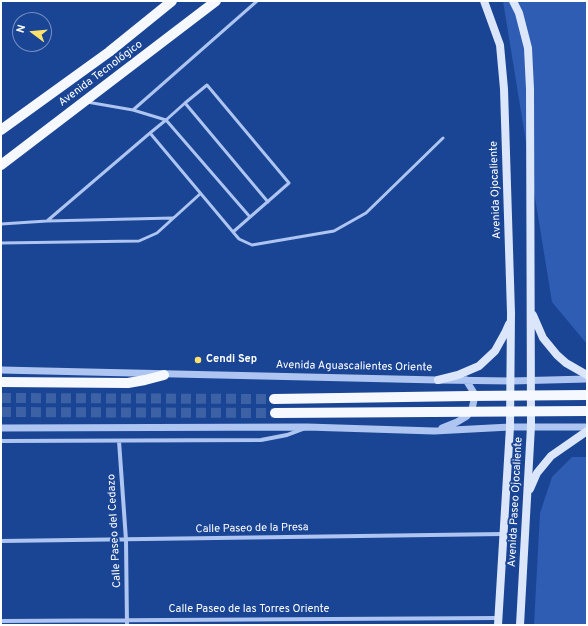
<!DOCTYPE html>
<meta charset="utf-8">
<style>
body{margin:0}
#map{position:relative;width:588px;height:626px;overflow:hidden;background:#1a4595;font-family:Overpass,sans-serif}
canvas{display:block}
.frame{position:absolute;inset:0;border:2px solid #fff;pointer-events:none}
.north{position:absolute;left:12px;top:12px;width:40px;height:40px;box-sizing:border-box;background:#1a4595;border:1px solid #768fbf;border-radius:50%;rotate:286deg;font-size:11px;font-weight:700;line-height:16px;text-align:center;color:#fff}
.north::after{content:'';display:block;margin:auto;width:14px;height:18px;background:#ffe26c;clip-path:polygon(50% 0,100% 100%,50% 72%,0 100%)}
</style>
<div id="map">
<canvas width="588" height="626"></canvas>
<div class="frame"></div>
<div class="north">N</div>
</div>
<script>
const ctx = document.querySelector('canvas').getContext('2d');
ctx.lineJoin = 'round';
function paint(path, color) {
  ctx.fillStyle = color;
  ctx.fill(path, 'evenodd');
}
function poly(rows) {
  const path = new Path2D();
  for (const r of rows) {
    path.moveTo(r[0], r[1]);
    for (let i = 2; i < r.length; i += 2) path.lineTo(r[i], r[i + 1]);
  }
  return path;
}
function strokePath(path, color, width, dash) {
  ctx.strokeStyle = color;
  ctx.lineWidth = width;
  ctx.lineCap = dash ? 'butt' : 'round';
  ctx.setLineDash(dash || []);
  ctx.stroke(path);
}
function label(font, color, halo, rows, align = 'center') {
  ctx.font = font + ' Overpass,sans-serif';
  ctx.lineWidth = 4;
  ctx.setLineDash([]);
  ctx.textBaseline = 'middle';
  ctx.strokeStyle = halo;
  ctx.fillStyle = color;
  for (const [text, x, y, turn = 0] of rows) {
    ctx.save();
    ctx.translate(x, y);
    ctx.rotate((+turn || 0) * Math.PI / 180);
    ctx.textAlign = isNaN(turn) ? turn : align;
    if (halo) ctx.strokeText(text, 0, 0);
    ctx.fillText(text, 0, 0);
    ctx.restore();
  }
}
const green = poly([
 [503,1,587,1,587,344,552,302],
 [572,457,587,457,587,625,534,625,540,513,552,477]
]);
const primaryTunnel = poly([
 [1,398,274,399],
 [1,412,275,413]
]);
const service = poly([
 [87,102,133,110,166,120,250,217],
 [185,103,268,202],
 [133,110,257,1],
 [47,221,173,218],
 [1,224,47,221,150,133,166,120,185,103,207,85,289,183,233,232,150,133],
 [233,232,239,239,252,245,334,231,366,213,443,138],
 [1,243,139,241,157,233,200,194]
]);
const minor = poly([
 [1,441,261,440,287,435,303,429],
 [119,441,126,540,127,625],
 [1,541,503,534],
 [1,621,498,618]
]);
const tertiary = poly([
 [1,370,438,380,511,381,587,379],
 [1,428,307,427,434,431,510,427,587,427],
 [442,428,457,422,467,416,472,409,474,400,474,393,466,380]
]);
const secondary = poly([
 [484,1,500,45,504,89,511,313,510,427,498,625],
 [513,1,519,13,528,48,530,89,531,426,520,625],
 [533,315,543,338,557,355,566,363,587,375],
 [438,380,458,375,479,366,495,351,505,333,509,324],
 [530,489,537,473,551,456,587,431]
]);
const primary = poly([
 [1,130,109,52,172,1],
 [1,165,216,1],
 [1,382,128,383,145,380,164,375],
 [274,399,469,396,587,395],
 [275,413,587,411]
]);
const markers = [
 [198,360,4,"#ffe26c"]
];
const streetNames = [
 ["Avenida Tecnológico",101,74,-37],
 ["Avenida Ojocaliente",496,190,-92],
 ["Avenida Aguascalientes Oriente",354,367,1],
 ["Avenida Paseo Ojocaliente",516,502,-87],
 ["Calle Paseo de la Presa",252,529,-1],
 ["Calle Paseo del Cedazo",115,531,-93],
 ["Calle Paseo de las Torres Oriente",249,610]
];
const poiNames = [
 ["Cendi Sep",206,360]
];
paint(green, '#2e5db3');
strokePath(primaryTunnel, '#3c61a5', 10, [10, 5]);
strokePath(service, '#adc5f0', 3);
strokePath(minor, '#adc5f0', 4);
strokePath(tertiary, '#adc5f0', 7);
strokePath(secondary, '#dbe6fb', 8);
strokePath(primary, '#f6f8ff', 10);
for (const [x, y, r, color] of markers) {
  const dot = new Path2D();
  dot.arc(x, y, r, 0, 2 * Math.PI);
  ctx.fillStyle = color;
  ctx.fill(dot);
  strokePath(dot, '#1a4595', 1.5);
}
label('11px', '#fff', '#1a4595', streetNames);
label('bold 11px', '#fff', '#1a4595', poiNames, 'left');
</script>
